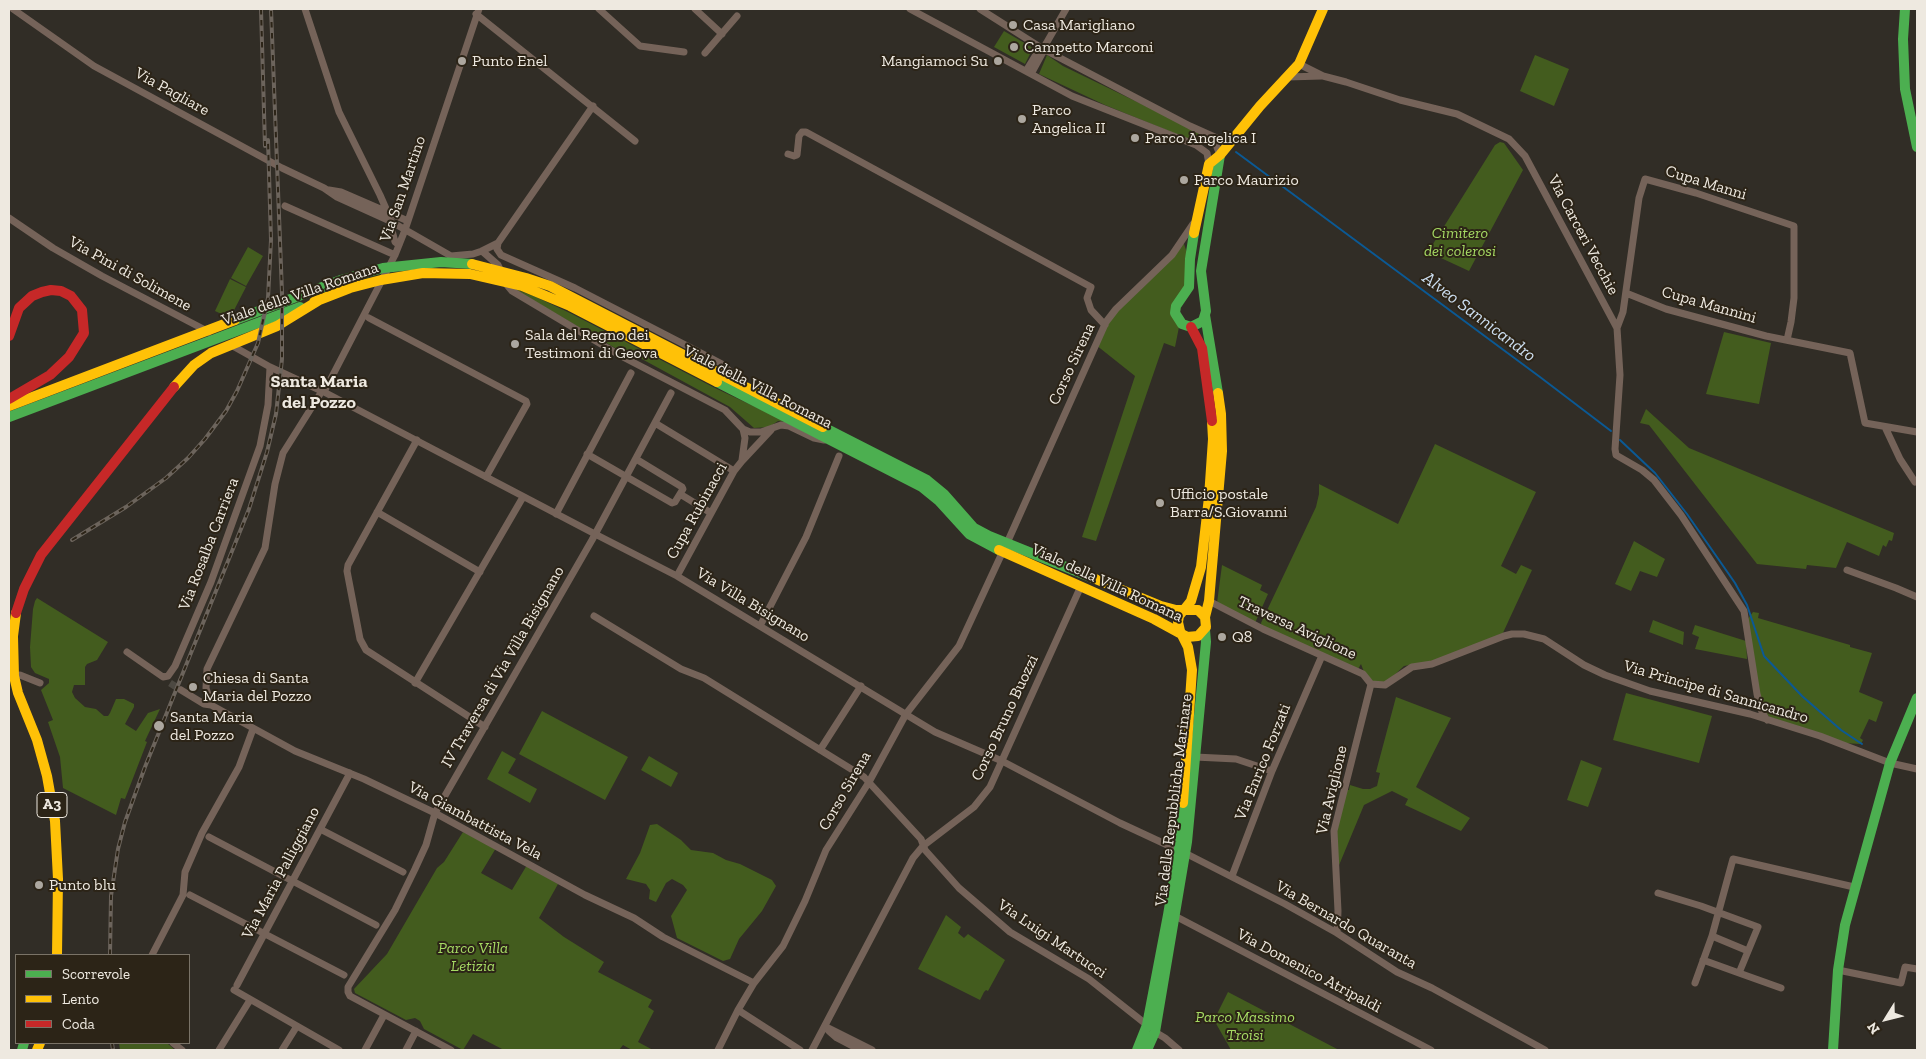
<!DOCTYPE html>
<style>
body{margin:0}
#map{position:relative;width:1926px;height:1059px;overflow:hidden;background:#312d26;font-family:"Zilla Slab",serif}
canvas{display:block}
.frame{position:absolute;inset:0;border:10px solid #eee9e0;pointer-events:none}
.legend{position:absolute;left:15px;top:954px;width:175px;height:90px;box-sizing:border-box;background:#2c2417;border:1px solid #7a7367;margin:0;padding:6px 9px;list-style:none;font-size:15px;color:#eee9e0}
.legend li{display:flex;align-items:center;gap:10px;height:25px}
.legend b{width:25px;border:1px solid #7a7367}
.north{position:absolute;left:1861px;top:994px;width:50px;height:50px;-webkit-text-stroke:4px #2c2417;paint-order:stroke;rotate:234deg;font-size:14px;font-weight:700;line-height:20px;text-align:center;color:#eee9e0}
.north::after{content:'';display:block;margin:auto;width:18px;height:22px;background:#eee9e0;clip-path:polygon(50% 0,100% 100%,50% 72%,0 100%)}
</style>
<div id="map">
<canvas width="1926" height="1059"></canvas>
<div class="frame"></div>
<ul class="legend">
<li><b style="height:6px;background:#4caf50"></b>Scorrevole</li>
<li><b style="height:6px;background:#ffc107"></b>Lento</li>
<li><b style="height:6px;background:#c62828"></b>Coda</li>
</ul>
<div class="north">N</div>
</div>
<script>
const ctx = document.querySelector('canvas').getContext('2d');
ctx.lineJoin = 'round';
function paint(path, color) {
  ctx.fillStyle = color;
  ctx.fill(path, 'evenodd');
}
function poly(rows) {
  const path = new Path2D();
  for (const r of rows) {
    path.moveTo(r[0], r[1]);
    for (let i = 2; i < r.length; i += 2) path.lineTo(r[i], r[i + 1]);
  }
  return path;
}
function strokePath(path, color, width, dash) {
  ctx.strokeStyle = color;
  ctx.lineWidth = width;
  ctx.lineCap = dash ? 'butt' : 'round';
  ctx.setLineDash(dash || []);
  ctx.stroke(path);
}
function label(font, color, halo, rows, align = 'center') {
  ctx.font = font + ' "Zilla Slab",serif';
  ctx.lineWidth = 4;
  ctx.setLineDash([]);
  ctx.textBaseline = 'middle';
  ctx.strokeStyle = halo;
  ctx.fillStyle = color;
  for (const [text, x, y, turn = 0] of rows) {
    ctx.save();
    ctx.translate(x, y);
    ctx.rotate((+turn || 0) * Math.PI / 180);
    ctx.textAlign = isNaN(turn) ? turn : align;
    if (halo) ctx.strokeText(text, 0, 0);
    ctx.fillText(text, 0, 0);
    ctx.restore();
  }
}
const green = poly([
 [1004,31,1033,48,1025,64,994,47],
 [1047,55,1063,66,1201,133,1196,142,1105,105,1039,74],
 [1535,55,1569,69,1554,106,1520,91],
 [1500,142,1504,143,1523,170,1469,271,1428,252,1495,145],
 [1183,241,1187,253,1188,278,1179,312,1181,317,1175,347,1164,343,1096,541,1082,537,1135,376,1096,345,1116,309],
 [248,247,263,256,246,286,231,278],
 [230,279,246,287,230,318,215,311],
 [510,287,536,297,570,313,715,388,787,422,778,421,769,427,754,428,730,407,629,352,622,352],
 [1724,332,1771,343,1759,404,1706,394],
 [1646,409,1689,448,1894,533,1892,541,1889,540,1886,547,1883,545,1879,556,1847,542,1836,568,1807,565,1806,569,1757,564,1649,425,1640,423],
 [1435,444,1536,492,1501,566,1516,574,1521,565,1532,570,1502,635,1433,661,1404,666,1389,680,1382,683,1373,682,1364,672,1361,664,1357,671,1262,627,1261,623,1316,507,1319,494,1319,484,1398,524],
 [1634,541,1665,559,1657,577,1640,571,1631,591,1615,584],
 [1222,565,1262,585,1260,590,1268,594,1255,623,1217,603],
 [37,598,108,642,97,660,87,664,85,667,85,685,74,685,72,692,75,698,85,707,96,709,104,716,108,716,110,713,116,699,124,699,134,704,134,707,125,724,136,731,148,713,160,709,145,741,147,742,125,799,121,798,116,815,63,788,60,757,48,722,53,720,41,690,49,683,49,679,35,673,31,667,30,647,33,609,35,601],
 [1753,612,1759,613,1758,618,1850,645,1850,647,1872,653,1859,692,1883,702,1876,722,1869,719,1860,738,1863,740,1861,744,1843,743,1770,718,1764,709,1760,699,1747,620],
 [1653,620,1684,632,1683,645,1649,632],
 [1695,625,1746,641,1747,659,1695,649,1699,637,1692,634],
 [1626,693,1712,716,1699,763,1613,740],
 [1396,697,1451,718,1416,787,1470,818,1461,831,1405,805,1408,799,1392,791,1364,805,1337,870,1335,840,1346,790,1349,790,1350,785,1363,789,1370,789,1377,786,1380,773,1376,772],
 [542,711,628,757,605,800,519,754],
 [502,751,516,759,508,773,537,789,530,803,487,779],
 [649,756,678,773,671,787,641,770],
 [1581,760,1602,768,1588,807,1567,800],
 [657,824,681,840,691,850,713,853,726,860,740,864,772,880,776,886,762,911,739,939,730,959,723,961,677,938,671,916,687,890,683,885,672,879,666,883,656,902,649,899,650,890,646,884,626,879,640,853,650,825],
 [463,832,496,848,481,873,512,890,527,865,558,884,539,918,564,937,604,962,598,972,652,1000,648,1007,654,1011,638,1042,653,1050,632,1050,623,1045,619,1050,504,1050,473,1034,463,1050,424,1029,420,1021,415,1018,406,1020,355,993,354,989,387,954,437,868,444,862],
 [946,915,961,927,958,933,964,938,968,934,1005,960,988,991,986,990,984,992,980,1000,918,969],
 [1228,992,1339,1050,1231,1050,1214,1020],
 [119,1043,167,1043,175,1050,120,1050]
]);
const stream = poly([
 [1236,152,1540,377,1611,431],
 [1620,440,1655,473,1687,514,1735,583,1747,605,1764,656,1802,696,1841,730,1862,744]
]);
const streetTunnel = poly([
 [170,683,181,690]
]);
const street = poly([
 [13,9,94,66,282,168,324,188,337,197,390,221,451,256,473,254,482,251,498,243,593,106],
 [305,9,339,112,380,195,387,211,395,242,399,245],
 [599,9,640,46,684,52],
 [695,9,722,34],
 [910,9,1072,96,1196,145,1207,153,1209,164],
 [980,9,1043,49,1190,126,1219,139,1225,139,1235,135],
 [476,14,635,141],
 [1043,49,1066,9],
 [705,53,737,16],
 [1299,64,1323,76,1346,82,1400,100,1457,114,1509,139,1525,156,1617,328,1620,375,1615,449,1616,455,1642,470,1654,480,1681,515,1744,611,1757,694,1762,712,1767,720],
 [1026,71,1040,48],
 [1031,74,1044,50],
 [1287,77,1322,76],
 [1213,137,1220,155],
 [788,154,794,156,797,155,799,136,802,132,806,132,1091,287,1087,298,1091,310,1105,325],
 [329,190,341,192,408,221],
 [285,206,395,255],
 [9,218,53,248,102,276,209,332],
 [498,243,497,249,501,255,575,288,701,353,722,364,735,376,735,381],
 [482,251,498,265,507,285,512,291,621,356,725,410,743,429,750,432,761,432,781,425,789,426,814,438,824,440],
 [1626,293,1666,309,1766,336,1850,353,1865,423,1917,432],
 [369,318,526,401,527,404,486,477],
 [1617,328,1623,312,1639,198,1645,179,1696,193,1794,226,1794,298,1791,322,1787,340],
 [231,345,270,367,324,392,595,534,677,576,935,732,1002,761,1120,823,1178,850],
 [324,392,395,255,405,230,479,9],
 [655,423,734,471],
 [1885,427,1900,459,1915,482],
 [417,440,348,565,347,571,360,639,366,650,485,727],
 [587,454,672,503,675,502,683,489,682,487,636,459],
 [742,460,745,438,743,429],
 [680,494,711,513],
 [377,512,480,572],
 [556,514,631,373],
 [1007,543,1106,322,1116,309,1172,255,1193,224],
 [1847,570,1896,588,1917,597],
 [677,576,734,471,742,461,771,430],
 [1209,601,1263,629,1363,674,1371,684],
 [594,616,681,669,704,678,864,777,921,839,925,850,959,888,1010,932,1089,979,1147,1025],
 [760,626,806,537,839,456],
 [127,652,163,677,168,676,175,666,211,582,260,446,268,405,270,367],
 [20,675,40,683],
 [415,683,523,497],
 [1371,684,1385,685,1412,667,1432,664,1504,636,1512,634,1524,634,1544,639,1584,665,1605,675,1650,691,1750,714,1820,736,1890,763,1917,769],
 [181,690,204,704,211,705,295,751,364,779,435,813,585,895,634,918,663,937,754,983],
 [211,705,206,688,207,669,265,548,275,484,283,453,322,391],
 [820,750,861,686],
 [1195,757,1236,759,1272,771],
 [320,829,403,872],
 [209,837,376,925],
 [1185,853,1285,904,1337,933,1397,972,1432,988,1545,1050],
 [1232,876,1272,771,1321,658],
 [1658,893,1701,906,1758,927,1739,973,1703,960],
 [190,895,344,975],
 [1175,916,1431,1050],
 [1337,933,1338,911,1334,831,1371,684],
 [1712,936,1748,951],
 [152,955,183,895,185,872,202,833,239,767,253,729],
 [1838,970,1901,983,1905,967,1917,969],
 [1739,973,1781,988],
 [1695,983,1712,936,1733,859,1854,887],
 [237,985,350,773],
 [234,990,339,1050],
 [738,1010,800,1050],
 [826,1027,872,1050],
 [829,1031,837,1038,860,1050],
 [1155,1032,1165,1038,1179,1050],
 [173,1043,182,1050],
 [219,1050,250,1000],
 [282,1050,297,1026],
 [365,1050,384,1015],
 [406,1050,416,1031],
 [451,1050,350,996,348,992,348,987,395,910,415,869,426,845,435,813,592,540,671,393],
 [718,1050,738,1010,754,983,783,946,805,901,826,850,869,782,906,714,959,646,1003,551],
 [812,1050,913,858,923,846,974,807,990,787,1081,586]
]);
const fast = poly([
 [1905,9,1903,39,1905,89,1917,147],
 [1194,233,1190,259,1189,287,1176,306,1175,313,1182,324,1191,327,1203,321,1206,311,1201,271,1220,155],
 [1205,315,1218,393],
 [235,320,341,280,383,268,441,262,472,264],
 [717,382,922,487,938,500,969,534,999,550],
 [9,417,300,307],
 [823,427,927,480,944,494,974,528,989,536,1093,578],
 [22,1050,24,1043],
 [1137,1050,1147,1025,1168,915,1180,842,1183,803],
 [1147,1050,1155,1032,1187,842,1206,642,1205,630],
 [1833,1050,1838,970,1845,925,1890,763,1917,698]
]);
const slow = poly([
 [1194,233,1209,164,1220,155,1260,106,1299,64,1323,9],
 [472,264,526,278,550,286,823,427],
 [314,302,350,288,381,280,423,273,470,274,522,286,570,306,717,382],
 [174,387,194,365,211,353,277,326,321,299],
 [9,406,235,320],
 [999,550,1154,619,1187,637,1198,636,1206,627,1205,617,1198,610,1176,610,1161,606,1093,578],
 [16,613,13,636,14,676,18,693,37,740,47,776,55,821,58,879,57,955],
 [1205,617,1209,601,1222,451,1221,414,1218,393],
 [1183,803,1192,670,1188,647,1180,631,1178,622,1179,616,1191,601,1201,567,1209,497,1213,439,1212,421],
 [37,1050,40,1043]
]);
const jam = poly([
 [1191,327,1202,348,1212,421],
 [9,336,19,308,32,296,42,292,51,290,61,291,71,296,82,310,84,333,69,357,50,375,9,399],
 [16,613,24,589,41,555,174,387]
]);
const rail = poly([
 [261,9,265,146],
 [72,540,126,507,166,478,188,458,205,439,226,411,237,391,258,343,268,298,271,240,268,140],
 [110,955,111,896,118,849,125,822,145,767,249,509,267,452,276,414,282,359,282,293,271,9],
 [112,1043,113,1050]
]);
const markers = [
 [1013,25,5,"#aca79f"],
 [1014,47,5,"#aca79f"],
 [462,61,5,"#aca79f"],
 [998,61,5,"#aca79f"],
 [1022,119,5,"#aca79f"],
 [1135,138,5,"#aca79f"],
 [1184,180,5,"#aca79f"],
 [515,344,5,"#aca79f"],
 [1160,503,5,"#aca79f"],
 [1222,637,5,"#aca79f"],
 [193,687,5,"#aca79f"],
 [159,726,6,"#aca79f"],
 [39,885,5,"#aca79f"]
];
const shields = [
 [52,805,30]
];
const shieldNames = [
 ["A3",52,805]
];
const poiNames = [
 ["Casa Marigliano",1023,25],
 ["Campetto Marconi",1024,47],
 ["Punto Enel",472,61],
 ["Mangiamoci Su",988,61,"right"],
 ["Parco",1032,110],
 ["Angelica II",1032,128],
 ["Parco Angelica I",1145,138],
 ["Parco Maurizio",1194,180],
 ["Sala del Regno dei",525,335],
 ["Testimoni di Geova",525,353],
 ["Ufficio postale",1170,494],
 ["Barra/S.Giovanni",1170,512],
 ["Q8",1232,637],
 ["Chiesa di Santa",203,678],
 ["Maria del Pozzo",203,696],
 ["Santa Maria",170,717],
 ["del Pozzo",170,735],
 ["Punto blu",49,885]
];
const streetNames = [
 ["Via Pagliare",172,92,29],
 ["Cupa Manni",1706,183,17],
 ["Via San Martino",403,189,-71],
 ["Via Carceri Vecchie",1583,235,62],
 ["Via Pini di Solimene",130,274,29],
 ["Viale della Villa Romana",300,294,-19],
 ["Cupa Mannini",1709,305,16],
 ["Corso Sirena",1072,364,-65],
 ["Viale della Villa Romana",758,387,27],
 ["Cupa Rubinacci",697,511,-61],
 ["Via Rosalba Carriera",209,544,-69],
 ["Viale della Villa Romana",1107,583,25],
 ["Via Villa Bisignano",753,605,31],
 ["Traversa Aviglione",1297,628,25],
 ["IV Traversa di Via Villa Bisignano",503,667,-60],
 ["Via Principe di Sannicandro",1716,692,16],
 ["Corso Bruno Buozzi",1005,718,-65],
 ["Via Enrico Forzati",1263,762,-68],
 ["Via Aviglione",1332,790,-77],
 ["Corso Sirena",845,791,-60],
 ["Via delle Repubbliche Marinare",1174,800,-83],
 ["Via Giambattista Vela",475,821,28],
 ["Via Maria Palliggiano",281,873,-62],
 ["Via Bernardo Quaranta",1346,925,30],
 ["Via Luigi Martucci",1052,939,34],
 ["Via Domenico Atripaldi",1309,971,28]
];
const parkNames = [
 ["Cimitero",1460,233],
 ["dei colerosi",1460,251],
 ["Parco Villa",473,948],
 ["Letizia",473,966],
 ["Parco Massimo",1245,1017],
 ["Troisi",1245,1035]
];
const waterNames = [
 ["Alveo Sannicandro",1479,317,37]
];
const neighbourhoodNames = [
 ["Santa Maria",319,382],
 ["del Pozzo",319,403]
];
paint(green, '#435c1e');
strokePath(stream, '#0b5994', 2);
strokePath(streetTunnel, '#4d4942', 7, [7, 3.5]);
strokePath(street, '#756359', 7);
strokePath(fast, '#4caf50', 10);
strokePath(slow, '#ffc107', 10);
strokePath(jam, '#c62828', 10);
strokePath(rail, '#6c645c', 4);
strokePath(rail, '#2c2417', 2, [5.5]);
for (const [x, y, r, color] of markers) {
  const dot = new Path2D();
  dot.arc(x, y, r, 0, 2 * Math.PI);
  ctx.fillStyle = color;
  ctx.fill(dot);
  strokePath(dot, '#2c2417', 2);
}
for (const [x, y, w] of shields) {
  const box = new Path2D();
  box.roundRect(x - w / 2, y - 12.5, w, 25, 4);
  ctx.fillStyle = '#2c2417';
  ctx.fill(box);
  strokePath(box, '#eee9e0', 1);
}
label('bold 15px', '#eee9e0', null, shieldNames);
label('16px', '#eee9e0', '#2c2417', poiNames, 'left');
label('16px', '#eee9e0', '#2c2417', streetNames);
label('italic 16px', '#a6db64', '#2c2417', parkNames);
label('italic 18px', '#ccdef0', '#2c2417', waterNames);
label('bold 18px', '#eee9e0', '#2c2417', neighbourhoodNames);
</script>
